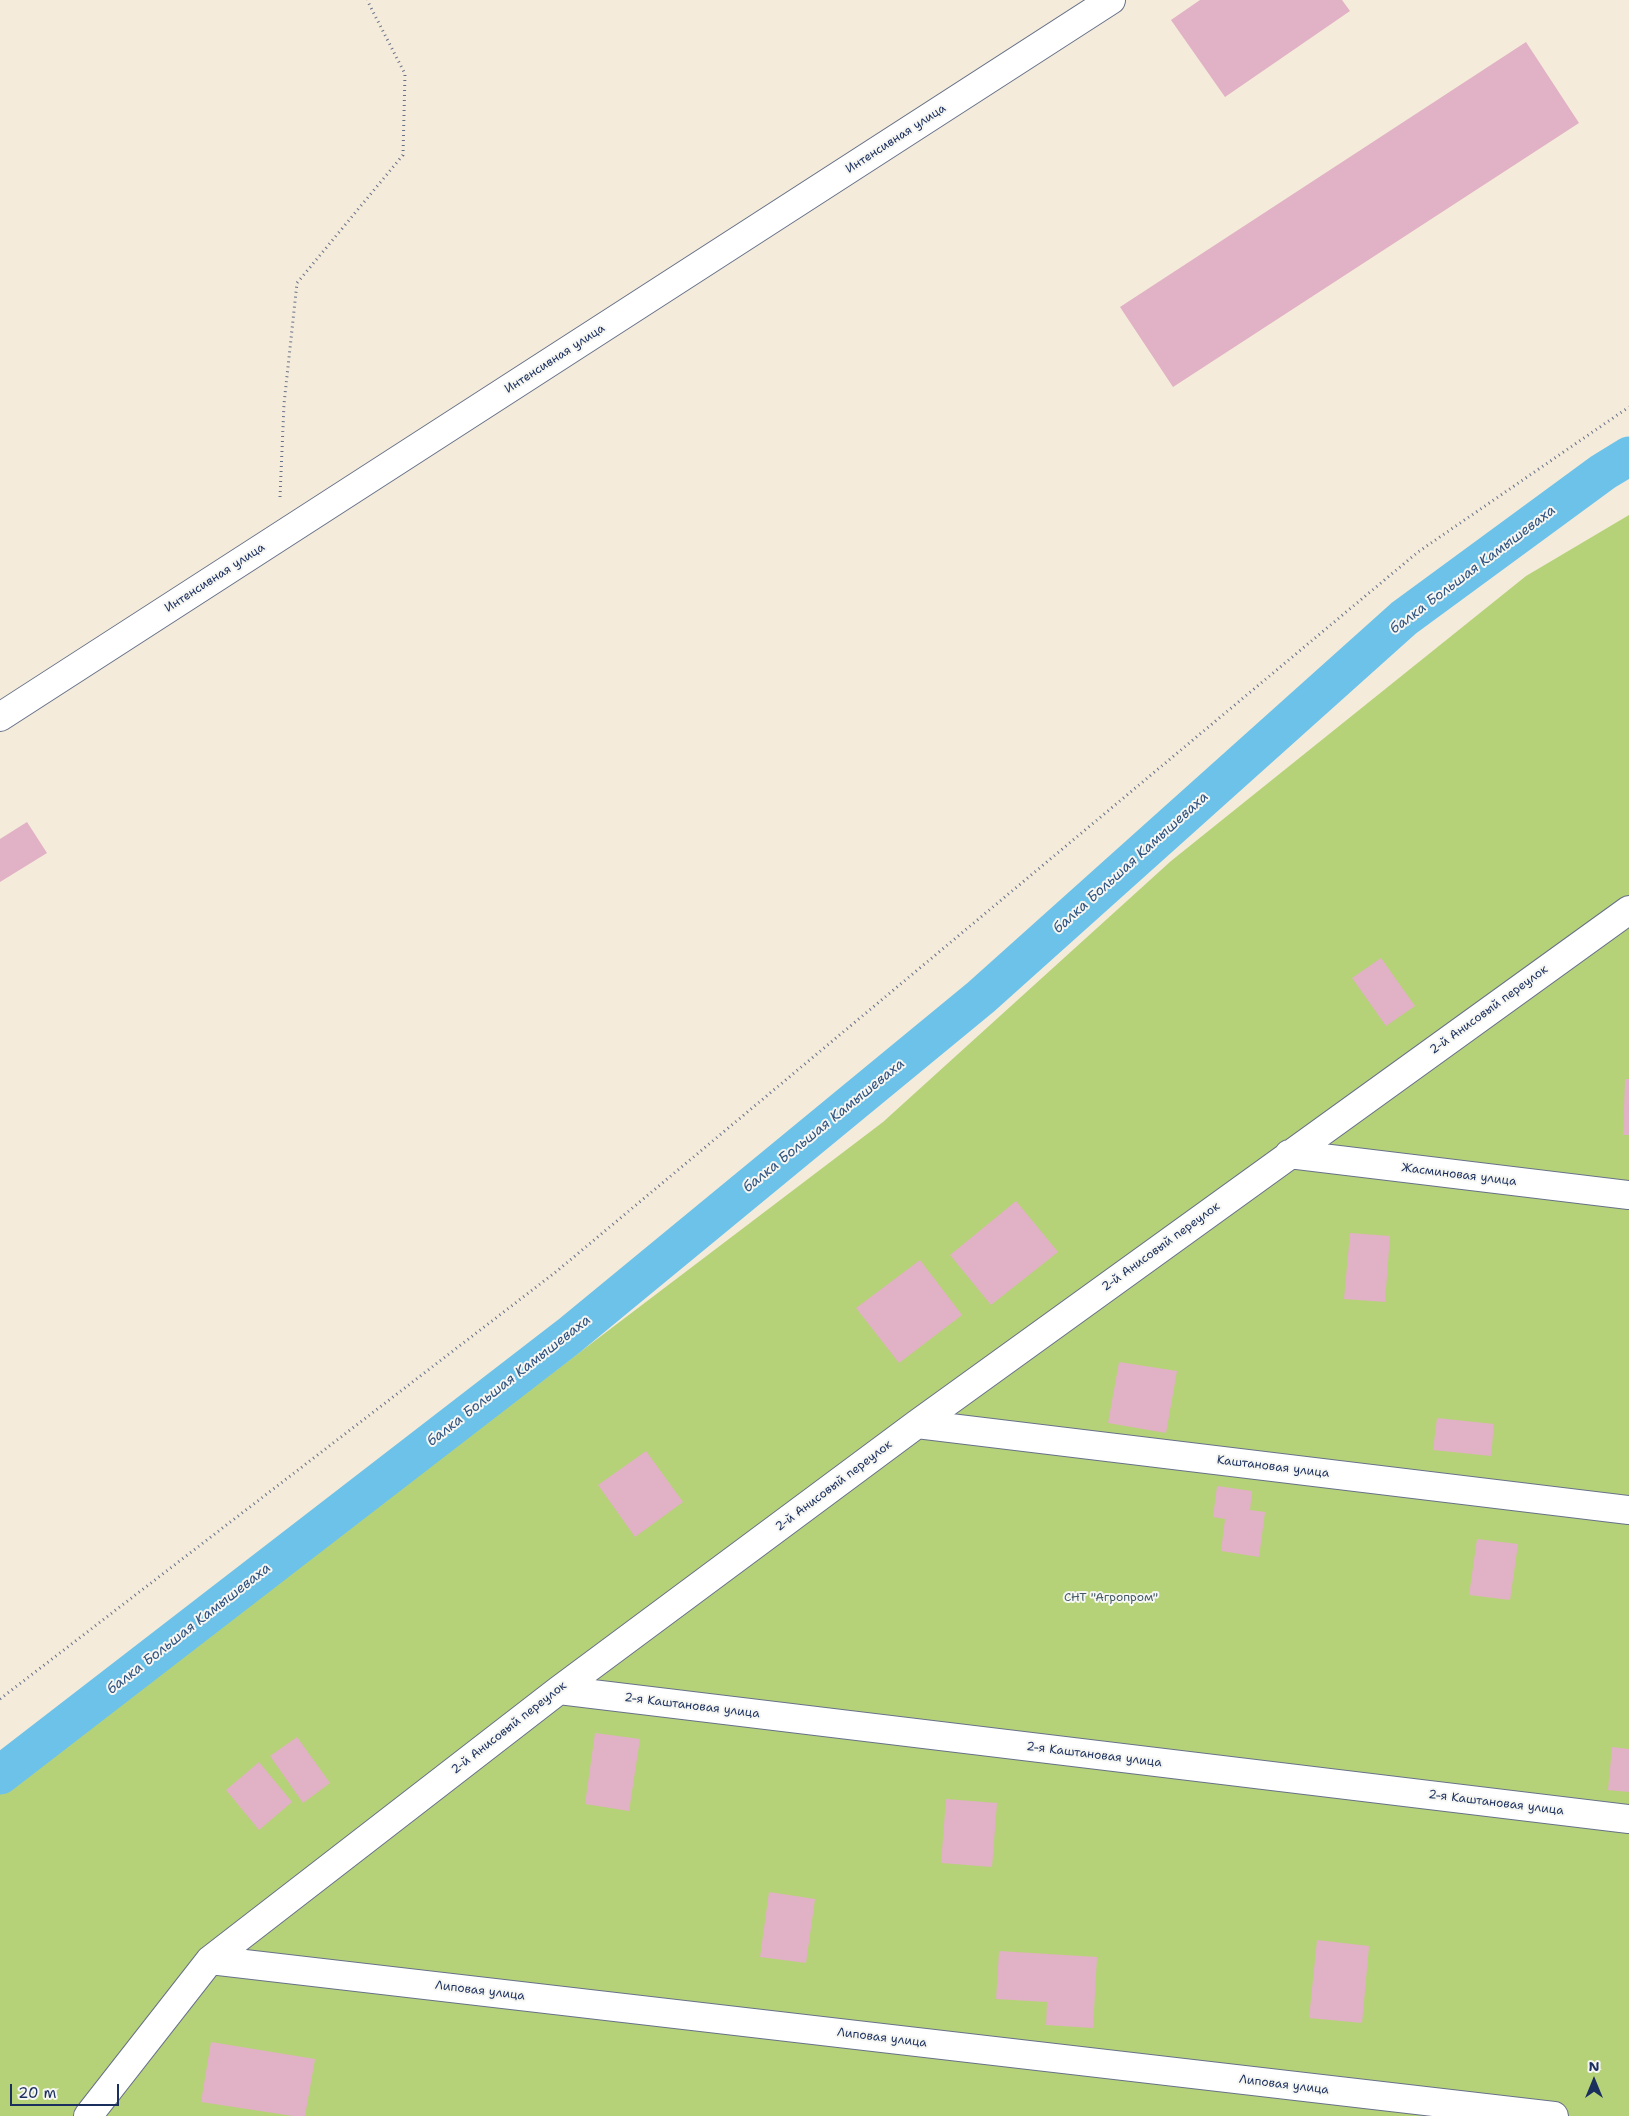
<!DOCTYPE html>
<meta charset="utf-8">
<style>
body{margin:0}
#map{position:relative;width:1629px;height:2116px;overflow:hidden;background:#f4ebda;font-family:"Shantell Sans",sans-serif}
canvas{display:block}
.north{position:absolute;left:1569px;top:2056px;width:50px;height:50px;-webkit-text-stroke:4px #f6f6f2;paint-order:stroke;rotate:0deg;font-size:14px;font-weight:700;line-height:20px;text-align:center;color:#1b2f5e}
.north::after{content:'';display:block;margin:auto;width:18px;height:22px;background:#1b2f5e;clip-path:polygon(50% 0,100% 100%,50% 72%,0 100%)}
.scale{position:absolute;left:10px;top:2084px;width:109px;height:22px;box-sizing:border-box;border:2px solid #1b2f5e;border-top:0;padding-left:6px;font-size:15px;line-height:18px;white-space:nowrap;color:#1b2f5e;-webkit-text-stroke:4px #f6f6f2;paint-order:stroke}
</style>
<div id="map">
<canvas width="1629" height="2116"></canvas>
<div class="north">N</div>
<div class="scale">20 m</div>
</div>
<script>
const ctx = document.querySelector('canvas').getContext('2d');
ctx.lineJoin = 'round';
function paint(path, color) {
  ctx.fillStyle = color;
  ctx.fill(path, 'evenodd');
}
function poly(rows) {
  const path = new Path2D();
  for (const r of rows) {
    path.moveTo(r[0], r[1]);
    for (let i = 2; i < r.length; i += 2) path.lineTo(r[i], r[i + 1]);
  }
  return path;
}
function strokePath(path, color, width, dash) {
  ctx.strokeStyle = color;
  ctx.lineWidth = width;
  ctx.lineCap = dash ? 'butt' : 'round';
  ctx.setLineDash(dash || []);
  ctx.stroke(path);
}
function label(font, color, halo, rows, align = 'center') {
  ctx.font = font + ' "Shantell Sans",sans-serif';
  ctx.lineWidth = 4;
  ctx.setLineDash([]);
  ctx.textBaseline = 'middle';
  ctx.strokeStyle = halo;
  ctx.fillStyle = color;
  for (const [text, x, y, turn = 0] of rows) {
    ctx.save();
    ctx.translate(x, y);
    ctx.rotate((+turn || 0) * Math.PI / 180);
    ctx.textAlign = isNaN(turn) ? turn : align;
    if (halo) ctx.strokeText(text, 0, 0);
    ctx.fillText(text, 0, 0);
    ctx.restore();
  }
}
const green = poly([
 [1629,515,1629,2116,0,2116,0,1770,360,1519,883,1122,1171,861,1526,576]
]);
const canal = poly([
 [0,1775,569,1336,981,997,1404,618,1603,472,1629,456]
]);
const building = poly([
 [1200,0,1342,0,1350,11,1225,97,1171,20],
 [1526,42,1579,123,1173,387,1120,307],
 [27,822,47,853,0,882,0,839],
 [1381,958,1415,1006,1386,1026,1352,978],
 [1625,1079,1629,1079,1629,1135,1623,1135],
 [1016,1201,1058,1252,991,1305,950,1255],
 [1350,1233,1390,1236,1385,1302,1344,1299],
 [920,1260,962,1315,899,1363,856,1308],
 [1119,1362,1177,1371,1166,1433,1108,1423],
 [1437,1418,1494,1424,1491,1456,1433,1450],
 [646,1451,683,1502,635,1537,598,1485],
 [1217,1486,1252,1491,1250,1510,1265,1512,1259,1557,1221,1551,1225,1519,1213,1517],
 [1477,1539,1518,1544,1510,1600,1469,1595],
 [595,1733,640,1739,629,1811,585,1804],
 [297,1737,330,1783,303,1803,270,1756],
 [1612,1747,1629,1749,1629,1792,1608,1790],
 [259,1762,292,1802,259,1830,226,1790],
 [946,1799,997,1803,992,1867,941,1863],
 [769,1892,815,1899,806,1963,760,1957],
 [1317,1940,1369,1946,1362,2023,1309,2018],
 [999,1951,1097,1957,1093,2028,1046,2025,1047,2002,996,1999],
 [211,2042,315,2059,305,2116,293,2116,201,2102]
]);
const path = poly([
 [280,497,284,404,297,283,403,155,405,74,367,0],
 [0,1699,557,1271,1418,552,1629,407]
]);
const minor = poly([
 [0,717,1111,0],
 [1289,1154,1629,1195],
 [917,1424,1629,1510],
 [559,1690,1629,1819],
 [210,1960,1554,2116],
 [88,2116,210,1960,559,1690,917,1424,1629,910]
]);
const streetNames = [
 ["Интенсивная улица",896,139,-33],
 ["Интенсивная улица",555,359,-33],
 ["Интенсивная улица",215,578,-33],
 ["2-й Анисовый переулок",1489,1010,-36],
 ["Жасминовая улица",1459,1175,7],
 ["2-й Анисовый переулок",1161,1247,-36],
 ["Каштановая улица",1273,1467,7],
 ["2-й Анисовый переулок",834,1486,-37],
 ["2-я Каштановая улица",692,1706,7],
 ["2-й Анисовый переулок",509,1728,-38],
 ["2-я Каштановая улица",1094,1755,7],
 ["2-я Каштановая улица",1496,1803,7],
 ["Липовая улица",480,1991,7],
 ["Липовая улица",882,2038,7],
 ["Липовая улица",1284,2085,7]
];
const parkNames = [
 ["СНТ \"Агропром\"",1111,1598]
];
const waterNames = [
 ["балка Большая Камышеваха",1473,570,-37],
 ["балка Большая Камышеваха",1131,863,-42],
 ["балка Большая Камышеваха",824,1126,-39],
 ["балка Большая Камышеваха",509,1381,-38],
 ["балка Большая Камышеваха",189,1629,-38]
];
paint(green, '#b6d278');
strokePath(canal, '#6dc2ea', 39);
paint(building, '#e1b1c5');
strokePath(minor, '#677189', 30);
strokePath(path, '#677189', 3, [1, 4]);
strokePath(minor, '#fff', 28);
label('12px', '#1b2f5e', '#f6f6f2', streetNames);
label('12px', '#425864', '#f6f6f2', parkNames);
label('italic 14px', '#305481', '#f6f6f2', waterNames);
</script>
